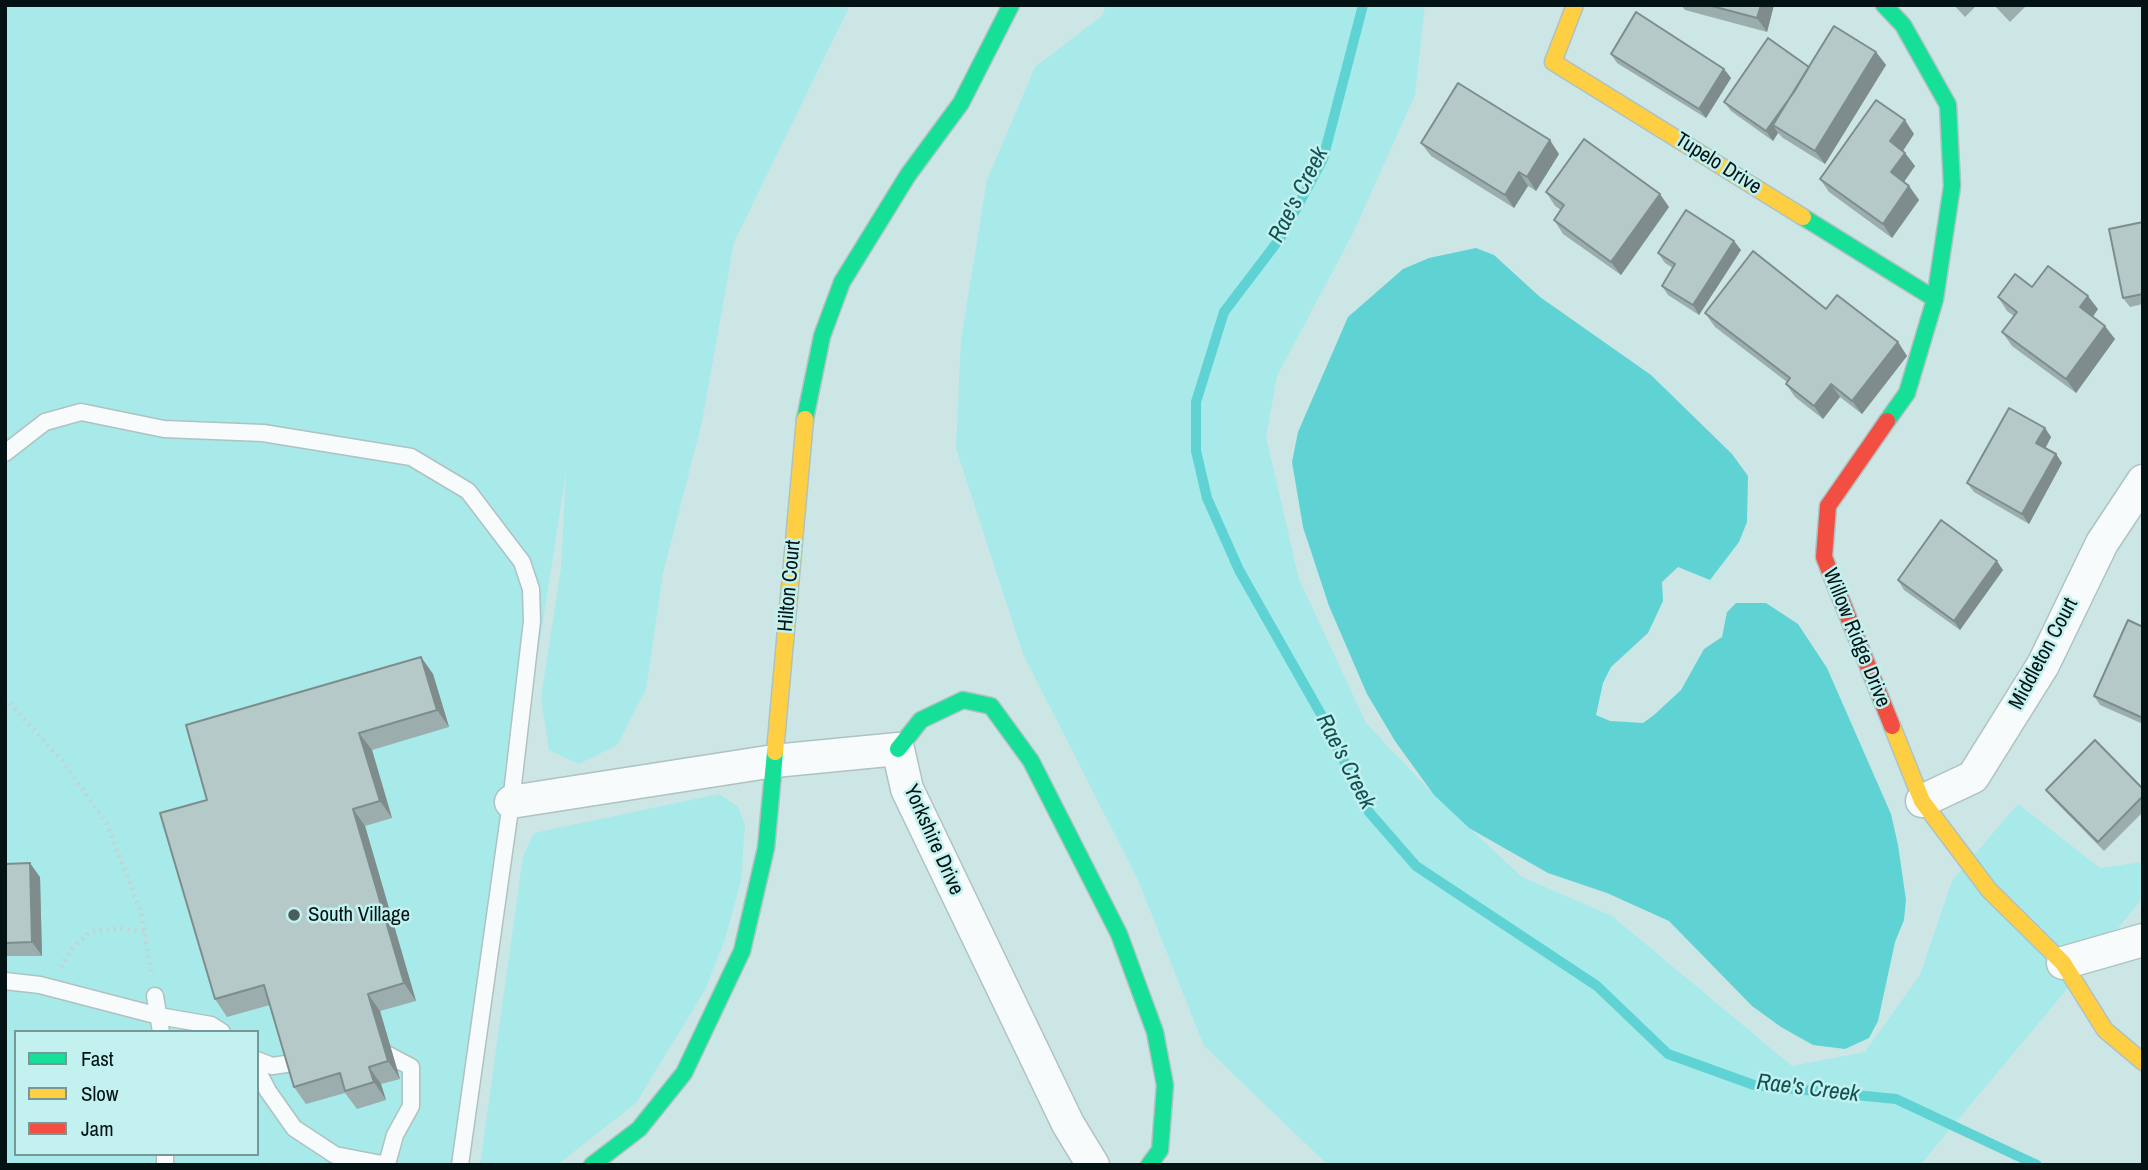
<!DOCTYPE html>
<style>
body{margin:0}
#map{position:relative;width:2148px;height:1170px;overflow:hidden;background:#cce6e6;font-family:"Archivo Narrow",sans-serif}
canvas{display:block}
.frame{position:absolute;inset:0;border:7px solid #031313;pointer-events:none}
.legend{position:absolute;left:14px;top:1030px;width:245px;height:126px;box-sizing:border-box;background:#c2f1f0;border:2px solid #769898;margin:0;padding:9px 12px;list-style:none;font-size:21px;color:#031313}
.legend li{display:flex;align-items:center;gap:14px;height:35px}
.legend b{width:35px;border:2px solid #769898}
</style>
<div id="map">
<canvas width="2148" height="1170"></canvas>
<div class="frame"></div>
<ul class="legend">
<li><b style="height:9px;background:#16e098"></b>Fast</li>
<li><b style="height:9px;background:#ffcf43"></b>Slow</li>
<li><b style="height:9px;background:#f24e42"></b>Jam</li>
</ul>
</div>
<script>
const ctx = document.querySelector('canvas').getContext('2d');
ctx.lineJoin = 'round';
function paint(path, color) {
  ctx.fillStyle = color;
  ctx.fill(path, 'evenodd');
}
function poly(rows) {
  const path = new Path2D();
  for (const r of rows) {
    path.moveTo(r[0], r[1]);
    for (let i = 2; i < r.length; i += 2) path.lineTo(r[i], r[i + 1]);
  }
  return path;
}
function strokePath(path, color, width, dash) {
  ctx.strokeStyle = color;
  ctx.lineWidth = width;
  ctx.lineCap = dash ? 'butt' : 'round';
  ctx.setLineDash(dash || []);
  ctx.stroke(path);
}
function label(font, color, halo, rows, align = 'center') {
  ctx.font = font + ' "Archivo Narrow",sans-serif';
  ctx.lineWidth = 5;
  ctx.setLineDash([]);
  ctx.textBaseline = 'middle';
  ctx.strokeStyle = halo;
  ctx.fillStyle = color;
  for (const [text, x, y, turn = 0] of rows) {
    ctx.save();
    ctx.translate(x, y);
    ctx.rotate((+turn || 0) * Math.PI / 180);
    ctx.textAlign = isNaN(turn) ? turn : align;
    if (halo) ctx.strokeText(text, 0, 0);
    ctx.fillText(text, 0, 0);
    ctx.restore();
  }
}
const green = poly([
 [5,5,850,5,734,242,702,422,663,573,646,689,617,745,579,764,549,750,541,698,561,568,566,472,459,1165,5,1165],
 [16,1032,257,1032,257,1154,16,1154],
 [1106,5,1425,5,1415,95,1353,233,1277,376,1266,437,1299,579,1366,723,1434,795,1522,877,1612,916,1792,1066,1865,1052,1920,975,1952,881,2018,804,2100,868,2143,862,2143,898,1920,1165,1328,1165,1204,1046,1138,880,1023,654,956,448,961,340,987,180,1035,67,1103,15],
 [719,794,738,807,745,825,741,881,725,939,705,990,636,1103,557,1165,480,1165,523,856,534,833]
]);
const water = poly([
 [1476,248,1494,255,1540,297,1651,375,1732,454,1748,476,1747,522,1739,542,1710,580,1678,567,1662,582,1663,601,1648,633,1611,667,1603,683,1596,715,1610,721,1643,723,1654,715,1681,690,1704,649,1722,637,1727,612,1736,603,1766,603,1798,624,1827,668,1891,814,1898,845,1906,900,1904,920,1895,942,1878,1021,1869,1038,1845,1049,1813,1045,1781,1027,1752,1006,1669,921,1607,893,1548,873,1469,828,1434,795,1395,741,1367,694,1329,606,1303,527,1292,462,1298,432,1348,317,1403,269,1429,258]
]);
const stream = poly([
 [1363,5,1323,159,1281,237,1224,312,1196,402,1196,451,1207,498,1239,570,1322,716,1369,812,1416,866,1597,986,1668,1054,1754,1085,1896,1099,2037,1165]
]);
const path = poly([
 [5,698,63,762,107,824,141,912,151,972],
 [61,967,72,948,90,932,118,928,144,932]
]);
const lane = poly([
 [5,453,45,422,81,412,164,429,263,433,411,457,468,491,522,562,531,589,532,621,511,802,460,1165],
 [5,981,40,985,159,1016,211,1025,222,1032],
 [155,996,161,1032],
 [377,1049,411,1067,411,1106,395,1135,387,1164],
 [257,1060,272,1066,307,1061],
 [257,1070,268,1091,294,1128,335,1155,387,1165],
 [165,1165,165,1154]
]);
const street = poly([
 [1922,801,1973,777,2043,665,2102,543,2143,481],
 [511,802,774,761,898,749,907,789,1068,1124,1093,1165],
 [2063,963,2143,940]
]);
const fast = poly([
 [1884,5,1903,25,1948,105,1952,186,1935,299,1907,393,1887,421],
 [1803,217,1935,299],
 [805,419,822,336,842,282,908,175,961,103,1011,5],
 [898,749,921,720,963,700,991,706,1031,761,1119,934,1155,1032,1165,1085,1160,1150,1149,1165],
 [592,1165,639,1129,684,1073,742,951,766,848,775,752]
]);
const slow = poly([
 [1575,5,1553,62,1803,217],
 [1892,726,1922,801,1989,890,2063,963,2105,1030,2143,1062],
 [775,752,805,419]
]);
const jam = poly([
 [1887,421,1828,506,1824,557,1892,726]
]);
const wall = poly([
 [1681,5,1774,5,1767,32,1685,10],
 [1954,5,1977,5,1965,17],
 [1994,5,2027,5,2010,22],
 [1876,52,1886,65,1825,164,1783,138,1778,133,1773,141,1731,111,1724,102,1809,67],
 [1611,54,1724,69,1731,78,1706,118,1617,63],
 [1914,134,1903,151,1905,153,1915,166,1904,182,1909,186,1919,200,1892,238,1829,192,1820,179],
 [1421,143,1559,154,1536,191,1528,186,1514,208,1431,156],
 [1546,192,1669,207,1621,275,1563,234,1554,220,1561,210,1555,206],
 [2143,222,2143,304,2130,307,2123,298],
 [1734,241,1741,250,1699,315,1668,295,1662,286,1673,268,1665,263,1658,253],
 [2032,287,2098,309,2093,316,2115,339,2076,393,2012,346,2002,332,2014,316,2007,311,1998,297],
 [1826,309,1898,342,1907,356,1862,414,1840,397,1823,419,1795,397,1786,384,1787,382,1715,327,1705,313],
 [2045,428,2051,437,2045,448,2056,454,2062,463,2029,524,1974,492,1967,483],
 [2003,570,1960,630,1904,590,1898,580],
 [2143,627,2143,724,2100,705,2094,696],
 [421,657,433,674,449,727,372,750,392,818,365,826,416,1001,380,1011,400,1079,381,1084,386,1100,357,1109,345,1093,306,1104,294,1087,270,1005,227,1017,215,999,207,800],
 [2143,789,2143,812,2104,851,2053,799,2046,790],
 [5,864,40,877,42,956,5,956]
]);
const shadedWall = poly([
 [1761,5,1774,5,1767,32,1757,18],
 [1876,52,1886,65,1825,164,1815,151],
 [1810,68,1773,125,1778,133,1773,141,1766,131],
 [1724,69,1731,78,1706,118,1699,109],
 [1905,120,1914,134,1900,155,1890,141],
 [1550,140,1559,154,1536,191,1527,177],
 [1905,153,1915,166,1901,186,1891,172],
 [1519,172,1528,186,1514,208,1505,195],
 [1909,186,1919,200,1892,238,1883,224],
 [1660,194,1669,207,1621,275,1611,262],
 [1734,241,1741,250,1699,315,1693,305],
 [2088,296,2098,309,2090,321,2080,307],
 [2105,326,2115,339,2076,393,2066,379],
 [1898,342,1907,356,1862,414,1852,401],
 [1831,384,1840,397,1823,419,1814,406],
 [2045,428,2051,437,2043,453,2036,443],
 [2056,454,2062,463,2029,524,2022,514],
 [1997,561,2003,570,1960,630,1954,621],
 [421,657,433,674,449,727,437,710],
 [359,733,372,750,392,818,380,801],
 [353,809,365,826,416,1001,404,983],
 [30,863,40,877,42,956,32,942],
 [368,994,380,1011,400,1079,388,1061],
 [369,1067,381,1084,386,1100,374,1082]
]);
const building = poly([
 [1708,5,1761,5,1757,18,1708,5],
 [1636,12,1724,69,1699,109,1611,54,1636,12],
 [1834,26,1876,52,1815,151,1773,125,1834,26],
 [1768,38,1809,67,1794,92,1766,131,1724,102,1768,38],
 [1458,83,1550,140,1527,177,1519,172,1505,195,1421,143,1458,83],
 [1876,100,1905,120,1890,141,1905,153,1891,172,1909,186,1883,224,1820,179,1876,100],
 [1584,139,1660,194,1611,262,1554,220,1564,205,1546,192,1584,139],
 [1686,210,1734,241,1693,305,1662,286,1675,264,1658,253,1686,210],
 [2143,222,2143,294,2123,298,2109,229,2143,222],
 [1753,251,1826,309,1837,295,1898,342,1852,401,1831,384,1814,406,1786,384,1790,378,1705,313,1753,251],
 [2048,266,2088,296,2080,307,2105,326,2066,379,2002,332,2017,312,1998,297,2015,274,2032,287,2048,266],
 [2009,408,2045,428,2036,443,2056,454,2022,514,1967,483,2009,408],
 [1941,520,1997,561,1954,621,1898,580,1941,520],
 [2128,620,2143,627,2143,718,2094,696,2128,620],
 [421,657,437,710,359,733,380,801,353,809,404,983,368,994,388,1061,369,1067,374,1082,345,1091,340,1073,294,1087,264,985,215,999,160,813,207,800,186,725,421,657],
 [2095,740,2143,789,2143,796,2098,842,2046,790,2095,740],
 [30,863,32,942,5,943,5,864,30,863]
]);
const markers = [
 [294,915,7,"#495d5d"]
];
const streetNames = [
 ["Tupelo Drive",1718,164,32],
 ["Hilton Court",790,586,-85],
 ["Willow Ridge Drive",1856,638,68],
 ["Middleton Court",2044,654,-62],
 ["Yorkshire Drive",933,840,66]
];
const poiNames = [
 ["South Village",308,915]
];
const waterNames = [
 ["Rae's Creek",1299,195,-63],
 ["Rae's Creek",1345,762,63],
 ["Rae's Creek",1808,1089,7]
];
paint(green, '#a8e9e9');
paint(water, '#5fd3d3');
strokePath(stream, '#5fd3d3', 10);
strokePath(lane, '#aec2c2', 19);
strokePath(street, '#aec2c2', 35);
strokePath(fast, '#aec2c2', 19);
strokePath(slow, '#aec2c2', 19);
strokePath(jam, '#aec2c2', 19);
strokePath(path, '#c9d0d0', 4.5, [2, 5]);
strokePath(lane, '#f7fbfb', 16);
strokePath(street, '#f7fbfb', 32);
strokePath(fast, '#16e098', 16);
strokePath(slow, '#ffcf43', 16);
strokePath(jam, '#f24e42', 16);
paint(wall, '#9badac');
paint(shadedWall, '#7e8d8c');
paint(building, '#b4c9c8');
strokePath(building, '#7e8d8c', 2);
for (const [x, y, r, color] of markers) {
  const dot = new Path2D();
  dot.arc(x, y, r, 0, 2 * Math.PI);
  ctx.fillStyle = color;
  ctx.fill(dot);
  strokePath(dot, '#c2f1f0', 2.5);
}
label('21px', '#031313', '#c2f1f0', streetNames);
label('21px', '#031313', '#c2f1f0', poiNames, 'left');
label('italic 23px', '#135252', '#c2f1f0', waterNames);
</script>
